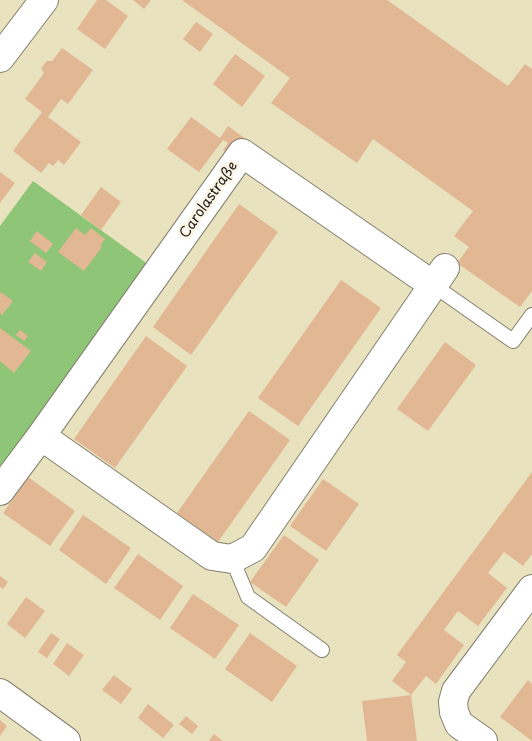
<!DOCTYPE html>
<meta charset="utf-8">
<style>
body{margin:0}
canvas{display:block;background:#e9e2bf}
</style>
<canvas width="532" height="741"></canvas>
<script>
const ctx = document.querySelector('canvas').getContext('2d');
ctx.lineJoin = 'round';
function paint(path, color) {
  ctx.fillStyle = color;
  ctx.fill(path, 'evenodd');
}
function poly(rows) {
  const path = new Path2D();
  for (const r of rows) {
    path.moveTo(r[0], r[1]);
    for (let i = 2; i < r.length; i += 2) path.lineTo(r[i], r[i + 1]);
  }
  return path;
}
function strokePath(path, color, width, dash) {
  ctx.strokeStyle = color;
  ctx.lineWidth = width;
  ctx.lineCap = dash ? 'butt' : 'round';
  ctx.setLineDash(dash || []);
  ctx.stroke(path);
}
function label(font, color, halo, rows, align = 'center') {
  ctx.font = font + ' "Playpen Sans",sans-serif';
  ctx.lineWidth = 5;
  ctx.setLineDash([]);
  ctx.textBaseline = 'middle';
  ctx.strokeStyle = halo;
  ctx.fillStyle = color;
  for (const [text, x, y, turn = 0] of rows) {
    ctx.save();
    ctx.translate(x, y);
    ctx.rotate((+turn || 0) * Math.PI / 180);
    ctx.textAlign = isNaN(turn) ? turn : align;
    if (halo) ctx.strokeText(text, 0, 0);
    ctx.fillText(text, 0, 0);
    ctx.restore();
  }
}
const green = poly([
 [33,181,152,267,0,471,0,226]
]);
const building = poly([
 [97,0,106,0,128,16,105,49,77,29],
 [133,0,151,0,144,9],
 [182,0,387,0,508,86,525,64,532,69,532,291,520,307,457,263,469,247,454,236,473,211,373,139,357,163,271,103,290,78],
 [196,22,213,34,200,52,183,39],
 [62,48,93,70,68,104,61,99,48,117,81,142,64,165,58,160,53,166,49,163,41,173,13,151,42,112,25,99,44,73,41,68,47,61,52,61],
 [235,54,265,76,242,107,213,84],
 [191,117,220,138,228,126,246,139,234,157,223,150,228,143,223,140,199,172,167,149],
 [0,172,15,183,0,203],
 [101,187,121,202,101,230,81,215],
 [239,204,278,232,191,355,153,327],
 [76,228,85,235,91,228,105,239,100,246,102,247,84,271,58,252],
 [37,231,53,244,46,253,30,241],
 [35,253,47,262,41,271,28,262],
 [341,280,381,308,298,426,258,398],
 [1,292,13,301,2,315,0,313,0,294],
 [0,328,31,351,14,373,0,361],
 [20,330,28,336,24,341,16,335],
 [146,336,187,366,115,468,74,439],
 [445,342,476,365,428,431,397,409],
 [249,411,290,440,218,542,177,513],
 [532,472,532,554,523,566,504,552,488,573,507,588,478,626,458,611,444,630,464,645,436,684,426,676,411,695,417,741,367,741,362,701,411,695,392,681,406,662,397,655],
 [28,477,75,511,50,546,3,513],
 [323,479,359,504,326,551,290,526],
 [83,515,131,548,106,584,59,550],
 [284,535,319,560,286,607,250,582],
 [138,554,183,586,160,620,114,588],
 [0,576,8,582,3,589,0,587],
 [193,594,239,625,215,659,170,628],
 [26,597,45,611,25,638,7,624],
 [51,633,60,639,47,658,38,652],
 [250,633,297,666,272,702,225,669],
 [67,643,84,655,69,676,53,664],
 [114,675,132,689,121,704,102,690],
 [528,680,532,684,532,741,500,717],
 [148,704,174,725,163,738,138,718],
 [186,716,198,726,192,734,179,724],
 [0,720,7,726,0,736],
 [214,734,223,741,209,741]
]);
const service = poly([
 [433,285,513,341,532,315],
 [232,559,248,597,322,650]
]);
const minor = poly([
 [0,58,44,0],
 [41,436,212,556,232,559,253,548,445,268],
 [0,491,41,436,242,153,433,285],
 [0,693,66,741],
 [483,741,459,724,454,712,453,702,456,691,532,589]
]);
const streetNames = [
 ["Carolastraße",209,200,-55]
];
paint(green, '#8fc577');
paint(building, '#e2b794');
strokePath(service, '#827f6e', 16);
strokePath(minor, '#827f6e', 30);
strokePath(service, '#fff', 14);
strokePath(minor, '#fff', 28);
label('14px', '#1c1c1c', '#fcf5e5', streetNames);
</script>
